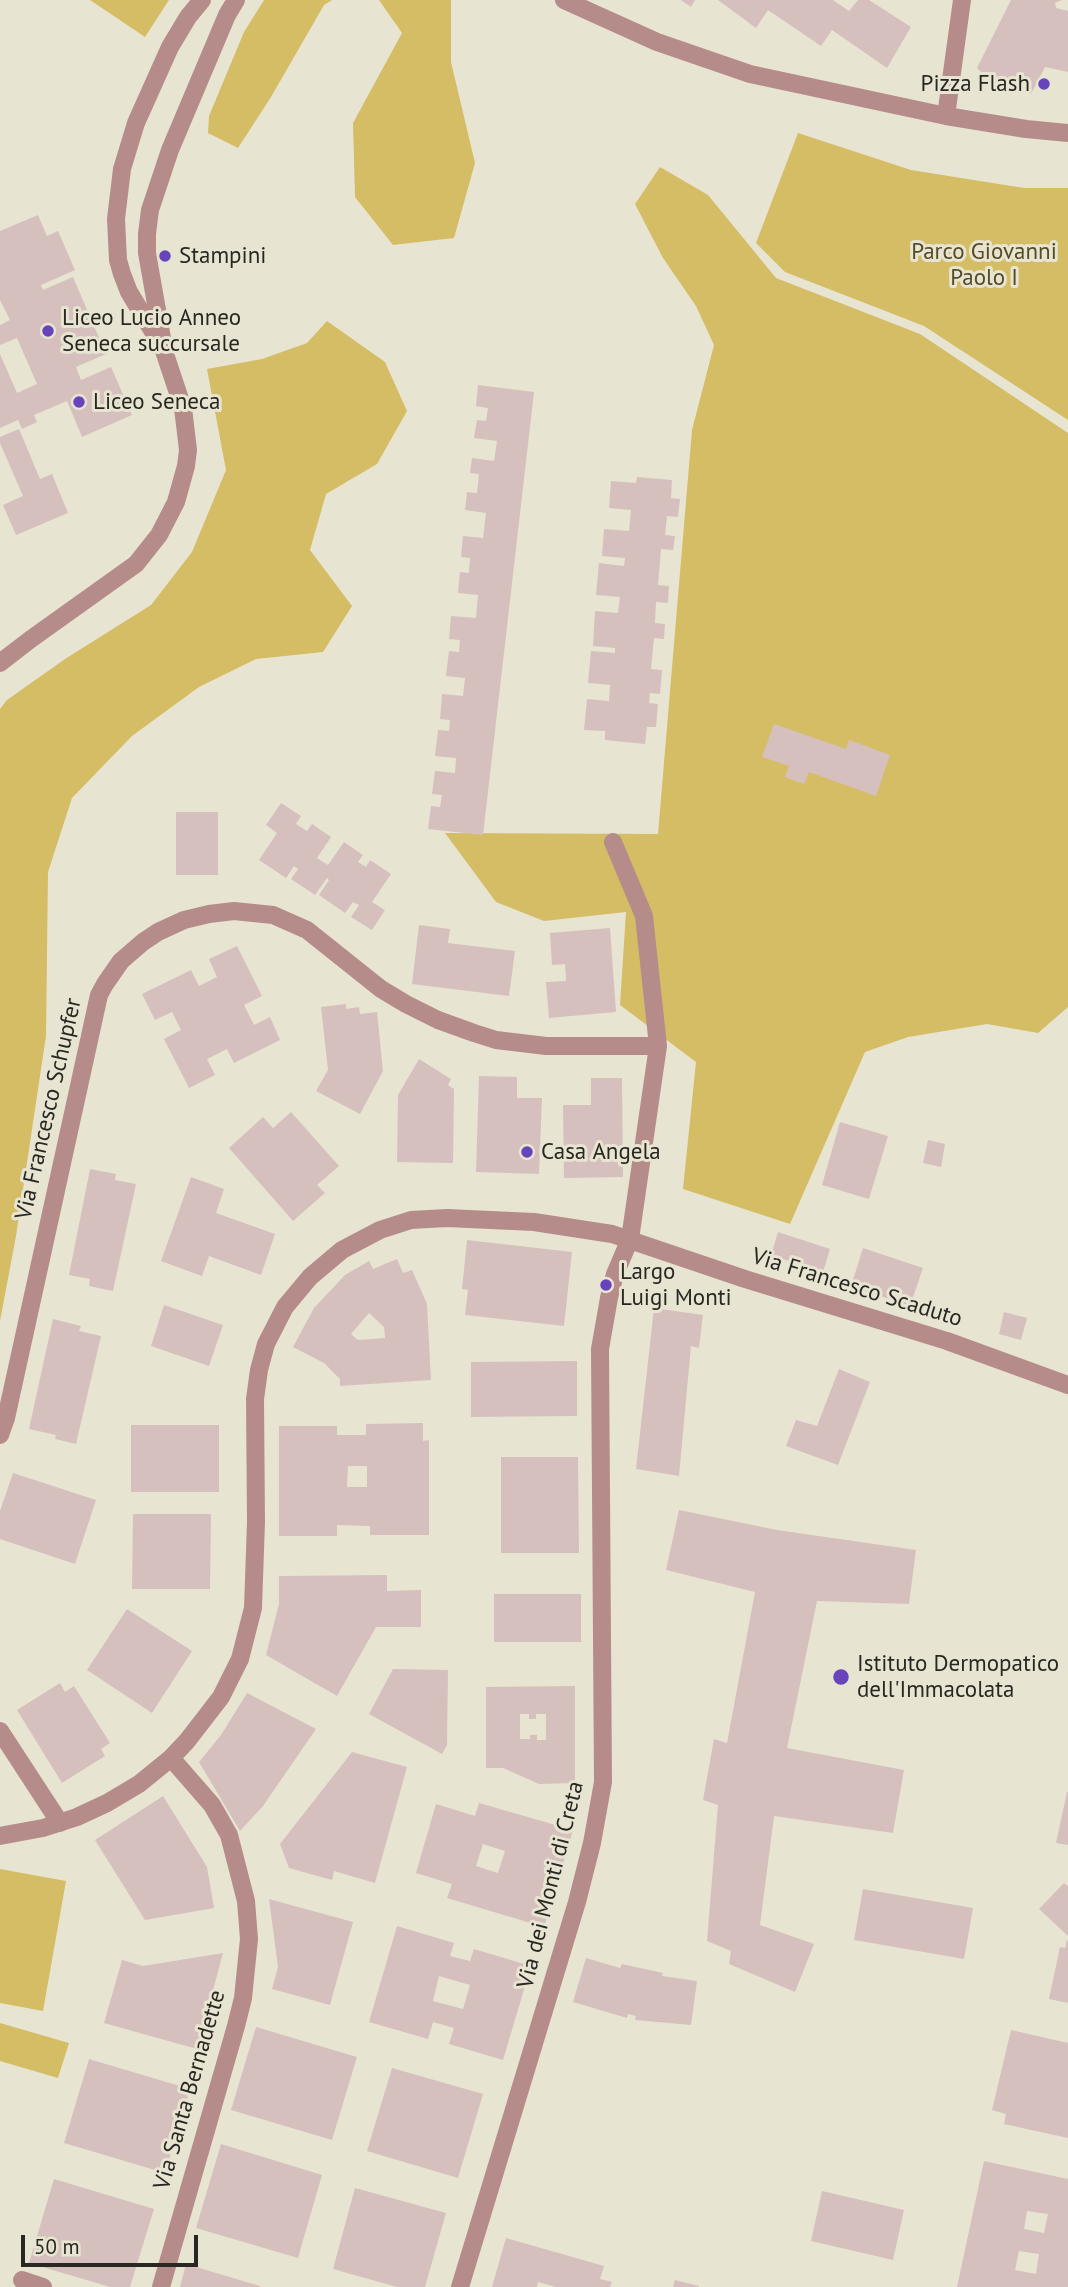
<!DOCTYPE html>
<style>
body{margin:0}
#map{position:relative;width:1068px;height:2287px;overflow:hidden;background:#e8e4d2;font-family:"PT Sans",sans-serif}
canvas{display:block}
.scale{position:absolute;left:21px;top:2235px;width:177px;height:32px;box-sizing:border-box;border:4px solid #292721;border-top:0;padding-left:9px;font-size:21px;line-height:24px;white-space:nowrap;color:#292721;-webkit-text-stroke:5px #e8e4d2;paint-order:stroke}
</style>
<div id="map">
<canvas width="1068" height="2287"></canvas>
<div class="scale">50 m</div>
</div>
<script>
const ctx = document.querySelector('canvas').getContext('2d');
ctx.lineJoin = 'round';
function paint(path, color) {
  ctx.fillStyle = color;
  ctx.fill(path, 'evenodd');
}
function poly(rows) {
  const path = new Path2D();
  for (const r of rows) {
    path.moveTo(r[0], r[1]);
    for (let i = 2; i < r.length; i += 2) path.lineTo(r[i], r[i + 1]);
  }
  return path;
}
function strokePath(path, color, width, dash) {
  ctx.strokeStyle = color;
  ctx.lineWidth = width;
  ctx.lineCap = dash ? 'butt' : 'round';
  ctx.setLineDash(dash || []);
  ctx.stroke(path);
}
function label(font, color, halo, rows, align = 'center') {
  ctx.font = font + ' "PT Sans",sans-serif';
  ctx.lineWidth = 6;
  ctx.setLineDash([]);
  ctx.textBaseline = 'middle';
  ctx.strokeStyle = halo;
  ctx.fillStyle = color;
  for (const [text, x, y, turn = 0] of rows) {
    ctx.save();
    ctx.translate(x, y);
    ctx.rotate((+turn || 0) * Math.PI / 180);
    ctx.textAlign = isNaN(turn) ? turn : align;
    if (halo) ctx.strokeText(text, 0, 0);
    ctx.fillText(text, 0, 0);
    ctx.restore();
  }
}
const green = poly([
 [90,0,169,0,145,37],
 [264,0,332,0,324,5,271,97,238,148,208,133,209,116,244,32],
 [379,0,451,0,451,62,475,163,454,238,393,245,355,197,353,123,402,33],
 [798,133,911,170,1024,188,1068,188,1068,420,924,326,785,272,756,243],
 [660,167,708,195,776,278,920,334,1068,433,1068,1007,1038,1033,987,1024,908,1037,865,1052,790,1224,683,1189,696,1062,620,1005,626,912,544,921,496,902,445,833,658,834,692,430,714,345,696,306,663,258,635,204],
 [327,321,385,362,407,411,377,464,326,494,310,550,352,606,323,652,256,659,199,687,132,736,72,798,48,872,46,1036,16,1236,0,1321,0,709,7,700,65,659,151,605,192,552,226,470,207,369,262,359,307,343],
 [0,1869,66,1881,43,2011,0,2003],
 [0,2023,69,2043,58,2078,0,2061]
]);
const building = poly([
 [681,0,695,0,691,7],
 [718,0,833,0,849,11,858,0,869,0,911,27,887,68,832,30,821,46,768,10,756,28],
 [1011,0,1062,0,1055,3,1056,8,1068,11,1068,72,1045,67,1031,94,1000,90,977,68],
 [38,215,47,236,58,231,75,270,41,285,43,290,73,277,106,354,76,367,81,380,111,367,132,415,82,437,67,401,34,415,37,422,22,429,18,420,0,428,0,354,17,393,37,384,17,338,0,345,0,325,10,320,0,300,0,231],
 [478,385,534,392,483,835,428,829,431,806,440,807,442,795,432,794,435,771,455,773,456,758,435,756,438,730,449,731,450,720,440,719,442,694,463,696,465,678,446,676,449,651,459,652,460,640,449,639,451,616,476,618,478,595,458,593,460,572,469,573,470,558,461,557,463,536,483,538,486,513,465,510,467,492,477,493,479,474,470,473,472,458,494,461,497,441,474,438,477,420,486,421,488,408,476,406],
 [19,429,40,479,52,474,68,513,16,535,3,505,23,496,0,443,0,437],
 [637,477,672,480,671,498,680,499,678,517,667,516,665,535,675,536,673,550,661,549,658,585,669,586,668,603,656,602,655,623,665,624,664,639,654,638,651,669,662,670,660,694,650,693,649,703,658,704,656,727,647,727,645,744,605,740,605,731,584,730,587,699,609,701,610,685,588,683,591,651,615,653,615,648,593,646,595,611,618,613,620,597,596,595,599,563,624,566,625,558,602,556,604,529,629,531,631,510,609,508,611,481,636,483],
 [774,724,846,749,849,740,890,755,876,796,809,772,804,784,785,777,789,766,762,757],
 [281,803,301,816,296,824,307,831,312,824,331,837,317,858,328,865,344,842,363,855,358,862,366,867,370,860,391,874,372,902,385,910,372,930,351,917,359,905,353,902,345,913,319,895,329,880,327,878,315,895,291,879,298,869,294,866,286,878,259,860,277,833,266,825],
 [176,812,218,812,218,875,176,875],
 [419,925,450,929,448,943,515,951,509,996,412,984],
 [610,928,616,1012,549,1018,546,982,566,981,565,964,552,965,550,933],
 [237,946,262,996,244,1005,254,1025,270,1017,280,1040,234,1063,227,1049,207,1059,215,1075,189,1088,164,1039,181,1030,172,1012,155,1020,142,994,191,970,199,986,217,977,209,959],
 [346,1004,346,1009,359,1007,360,1014,377,1012,383,1071,360,1114,316,1091,328,1070,321,1007],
 [419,1059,451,1079,448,1085,454,1089,453,1163,397,1162,398,1095],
 [479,1076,517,1077,517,1098,542,1098,539,1174,476,1172],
 [591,1078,622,1078,623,1177,564,1178,563,1105,591,1105],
 [291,1112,339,1166,317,1185,325,1193,293,1221,229,1148,263,1117,273,1128],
 [840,1122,888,1136,869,1199,822,1185],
 [928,1140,945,1144,941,1167,923,1163],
 [90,1169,116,1174,115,1180,136,1184,113,1291,89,1286,90,1279,69,1275],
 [191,1177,224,1189,216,1213,275,1234,261,1275,209,1256,202,1276,161,1261],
 [778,1232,830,1249,823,1272,771,1255],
 [467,1240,572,1252,564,1326,465,1315,468,1290,462,1289],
 [863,1248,923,1268,910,1306,851,1286],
 [397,1259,403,1273,412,1270,427,1304,431,1380,340,1386,340,1379,324,1363,293,1347,314,1308,345,1275,369,1261,373,1269],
 [369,1313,384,1327,385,1338,358,1340,351,1334],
 [164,1305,223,1325,209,1366,151,1346],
 [654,1308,703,1315,699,1348,691,1346,679,1476,636,1469],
 [1004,1312,1027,1318,1021,1340,999,1334],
 [53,1319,81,1326,79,1331,101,1336,76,1444,55,1439,56,1435,29,1429],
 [577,1361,577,1416,471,1417,471,1362],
 [839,1369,870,1382,838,1465,786,1446,796,1420,817,1426],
 [423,1423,423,1441,429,1440,429,1535,370,1535,370,1526,337,1525,337,1536,279,1536,279,1426,337,1426,337,1435,366,1435,366,1424],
 [348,1466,367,1466,367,1487,347,1487],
 [131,1425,219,1425,219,1492,131,1492],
 [501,1457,578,1457,579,1553,501,1553],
 [13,1473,96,1500,75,1564,0,1539,0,1511],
 [679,1510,777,1530,916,1550,909,1604,817,1601,787,1748,904,1770,893,1833,774,1816,760,1925,814,1944,795,1992,729,1964,731,1951,707,1941,718,1805,703,1800,714,1739,727,1743,755,1592,666,1570],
 [133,1514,211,1514,210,1589,132,1589],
 [387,1575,387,1591,421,1590,421,1627,376,1627,337,1696,266,1655,279,1604,279,1576],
 [494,1594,581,1594,581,1642,494,1642],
 [127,1609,192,1651,152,1713,87,1670],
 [393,1669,448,1670,447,1745,442,1754,369,1714],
 [60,1683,65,1692,74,1686,110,1743,101,1749,105,1756,62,1783,17,1710],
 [575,1686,575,1783,539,1784,503,1768,486,1768,486,1687],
 [520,1714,529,1714,529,1719,536,1719,536,1714,546,1714,546,1740,537,1740,537,1735,530,1735,530,1739,520,1739],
 [247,1693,316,1729,263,1806,240,1831,199,1762,221,1735],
 [352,1752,407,1767,375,1883,334,1871,332,1880,289,1868,280,1844],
 [1067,1792,1068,1792,1068,1845,1056,1843],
 [163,1796,207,1867,214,1908,145,1920,95,1840],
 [479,1803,573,1830,544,1927,447,1898,452,1884,416,1873,436,1804,475,1816],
 [483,1844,505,1851,498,1873,476,1866],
 [1064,1883,1068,1886,1068,1936,1039,1909],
 [863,1889,973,1908,964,1959,854,1940],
 [269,1899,353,1922,330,2005,272,1989,278,1967],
 [397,1926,454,1943,450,1956,470,1961,474,1949,531,1966,503,2060,449,2044,454,2028,433,2022,428,2039,369,2022],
 [439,1976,470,1985,463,2009,433,2001],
 [1067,1940,1068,1941,1068,2003,1049,1999,1060,1947,1065,1948],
 [223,1953,197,2049,104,2023,122,1960,143,1966],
 [586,1958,620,1968,622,1964,663,1973,662,1976,697,1981,691,2025,635,2020,636,2016,628,2014,627,2018,573,2002],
 [256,2027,357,2057,332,2140,231,2110],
 [1011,2030,1068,2043,1068,2138,1004,2124,1006,2114,992,2110],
 [89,2059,190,2089,165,2173,64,2143],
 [392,2068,483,2094,458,2178,367,2151],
 [221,2144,322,2175,298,2258,196,2228],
 [984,2161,1068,2179,1068,2287,957,2287],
 [1027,2211,1048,2214,1044,2233,1024,2229],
 [1019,2251,1039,2254,1036,2274,1015,2270],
 [54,2179,154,2209,130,2287,110,2287,29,2263],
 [355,2188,446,2213,425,2287,397,2287,333,2269],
 [822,2191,904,2210,893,2260,811,2241],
 [506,2238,604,2266,600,2279,612,2282,610,2287,556,2287,538,2282,537,2287,492,2287],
 [186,2264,260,2286,260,2287,180,2287],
 [675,2280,699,2286,699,2287,673,2287]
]);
const minor = poly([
 [564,0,657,42,750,74,946,116,1026,129,1068,133],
 [946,116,962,0],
 [162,338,147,253,147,234,150,210,170,150,227,15,236,0],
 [0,663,31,639,136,564,159,535,176,502,186,466,188,450,183,408,163,348,129,292,122,274,118,260,116,219,122,169,136,123,170,47,188,17,202,0],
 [0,1435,6,1418,99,995,105,984,121,961,143,942,158,932,184,920,209,914,234,911,273,915,307,930,381,989,406,1004,438,1020,474,1033,496,1040,546,1046,658,1046],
 [0,1731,60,1823],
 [0,1836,43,1828,77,1817,107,1803,139,1784,171,1758,187,1741,221,1697,240,1659,253,1608,256,1522,255,1399,259,1370,266,1344,285,1307,310,1277,342,1250,380,1230,411,1220,447,1218,534,1222,612,1234,745,1279,947,1341,1068,1385],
 [22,2280,43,2287],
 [161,2287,236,2026,243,1998,249,1939,246,1901,229,1835,212,1805,171,1758],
 [460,2287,577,1902,592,1843,603,1782,600,1349,609,1298,615,1274,630,1239,658,1046,644,916,613,842]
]);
const markers = [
 [1044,84,7,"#6744bc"],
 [165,256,7,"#6744bc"],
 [48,331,7,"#6744bc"],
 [79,402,7,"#6744bc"],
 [527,1152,7,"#6744bc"],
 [606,1285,7,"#6744bc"],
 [841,1677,9,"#6744bc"]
];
const poiNames = [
 ["Pizza Flash",1030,84,"right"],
 ["Stampini",179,256],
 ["Liceo Lucio Anneo",62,318],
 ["Seneca succursale",62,344],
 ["Liceo Seneca",93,402],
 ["Casa Angela",541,1152],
 ["Largo",620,1272],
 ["Luigi Monti",620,1298],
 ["Istituto Dermopatico",857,1664],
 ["dell'Immacolata",857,1690]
];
const parkNames = [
 ["Parco Giovanni",984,252],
 ["Paolo I",984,278]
];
const streetNames = [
 ["Via Francesco Schupfer",49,1109,-77],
 ["Via Francesco Scaduto",857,1288,17],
 ["Via dei Monti di Creta",551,1885,-76],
 ["Via Santa Bernadette",190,2090,-74]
];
paint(green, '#d5bd65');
paint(building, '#d5c0be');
strokePath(minor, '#b68c8b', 18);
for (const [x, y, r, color] of markers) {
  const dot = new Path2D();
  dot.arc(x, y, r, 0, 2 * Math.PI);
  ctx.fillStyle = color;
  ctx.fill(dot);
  strokePath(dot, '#e8e4d2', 2.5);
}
label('23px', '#292721', '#e8e4d2', poiNames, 'left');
label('23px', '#554b24', '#e8e4d2', parkNames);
label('23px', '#292721', '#e8e4d2', streetNames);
</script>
